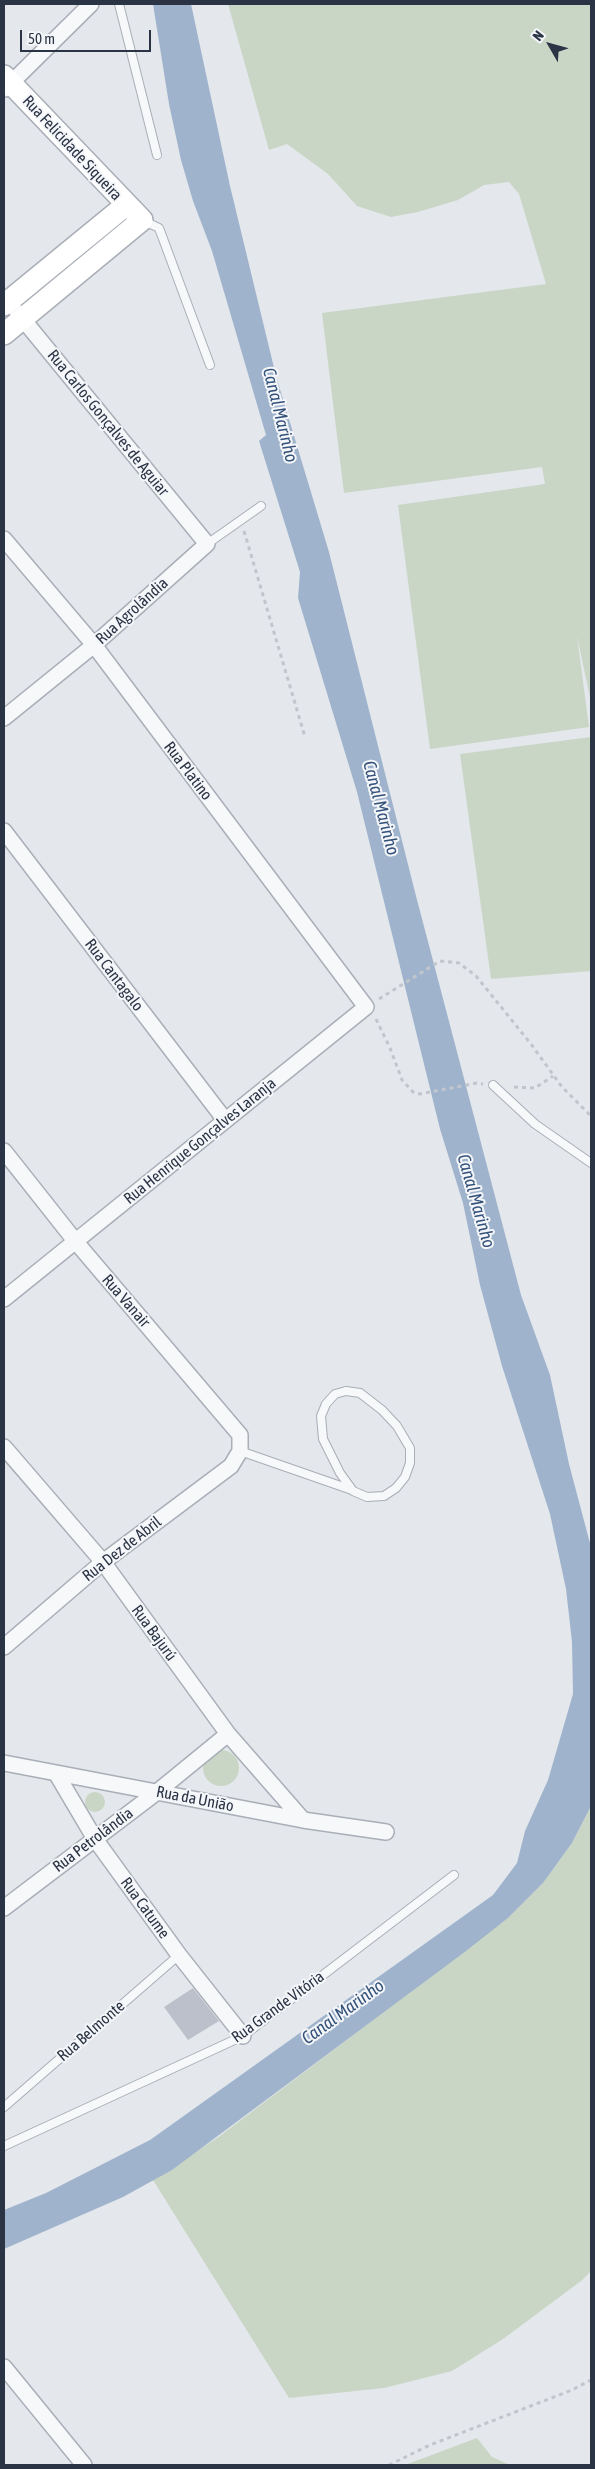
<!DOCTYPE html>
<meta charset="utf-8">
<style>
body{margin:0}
#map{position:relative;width:595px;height:2469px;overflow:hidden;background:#e4e7ec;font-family:"Asap Condensed",sans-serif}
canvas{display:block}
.frame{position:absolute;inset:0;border:5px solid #2b3445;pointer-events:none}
.north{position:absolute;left:525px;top:20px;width:50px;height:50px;-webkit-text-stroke:4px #f4f6f9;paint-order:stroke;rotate:308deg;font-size:14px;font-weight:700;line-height:20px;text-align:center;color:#2b3445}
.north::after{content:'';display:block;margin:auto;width:18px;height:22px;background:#2b3445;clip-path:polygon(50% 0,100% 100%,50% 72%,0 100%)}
.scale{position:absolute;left:20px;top:30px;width:131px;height:22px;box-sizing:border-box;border:2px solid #2b3445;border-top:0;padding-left:6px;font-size:15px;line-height:18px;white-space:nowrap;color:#2b3445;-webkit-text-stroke:4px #f4f6f9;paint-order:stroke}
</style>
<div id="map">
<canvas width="595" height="2469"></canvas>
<div class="frame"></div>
<div class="north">N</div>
<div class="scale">50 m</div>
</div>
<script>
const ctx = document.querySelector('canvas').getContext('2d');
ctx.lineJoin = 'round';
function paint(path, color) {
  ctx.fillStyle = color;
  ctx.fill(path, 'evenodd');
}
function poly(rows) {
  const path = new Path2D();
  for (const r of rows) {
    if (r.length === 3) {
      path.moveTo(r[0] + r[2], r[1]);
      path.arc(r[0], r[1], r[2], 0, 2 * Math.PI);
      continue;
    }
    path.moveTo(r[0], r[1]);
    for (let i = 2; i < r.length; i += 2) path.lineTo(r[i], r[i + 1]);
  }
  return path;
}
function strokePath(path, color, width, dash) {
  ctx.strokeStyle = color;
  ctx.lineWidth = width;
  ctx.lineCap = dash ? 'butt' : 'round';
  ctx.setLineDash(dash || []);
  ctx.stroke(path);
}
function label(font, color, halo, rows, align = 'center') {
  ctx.font = font + ' "Asap Condensed",sans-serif';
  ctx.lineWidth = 4;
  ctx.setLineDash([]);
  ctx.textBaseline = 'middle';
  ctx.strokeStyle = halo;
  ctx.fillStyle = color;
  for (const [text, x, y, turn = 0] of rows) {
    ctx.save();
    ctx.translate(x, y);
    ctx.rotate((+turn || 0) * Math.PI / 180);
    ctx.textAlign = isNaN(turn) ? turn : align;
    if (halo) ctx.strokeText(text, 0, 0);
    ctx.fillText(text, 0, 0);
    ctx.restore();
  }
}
const green = poly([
 [228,4,591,4,591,702,577,636,589,727,430,749,398,505,545,484,542,467,344,493,322,313,546,284,519,194,509,182,484,185,458,200,418,212,391,217,357,206,328,174,287,144,269,150],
 [591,737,591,971,491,979,460,754],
 [221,1768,18],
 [95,1802,10],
 [591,1806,591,2271,581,2281,503,2339,452,2371,384,2388,289,2398,153,2180,217,2138,508,1918,543,1883,572,1843],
 [477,2438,492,2457,510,2465,405,2465]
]);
const water = poly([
 [153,4,191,4,230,186,276,376,329,552,416,896,521,1295,550,1375,569,1464,591,1547,591,1806,572,1843,543,1883,508,1918,466,1951,172,2170,123,2197,4,2249,4,2210,46,2193,150,2140,493,1895,517,1863,525,1831,548,1780,573,1694,572,1642,566,1589,550,1514,502,1366,480,1285,463,1203,440,1129,357,792,298,598,300,572,259,441,266,435,212,251,193,201,181,160,169,104]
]);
const building = poly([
 [193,1988,219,2021,188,2040,164,2007]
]);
const path = poly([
 [244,531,305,737],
 [379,999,440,961,459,963,476,976,531,1044,562,1087,591,1116],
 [376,1019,390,1048,402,1080,413,1092,420,1094,477,1083,483,1084],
 [514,1087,535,1088,553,1076],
 [389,2465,430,2445,572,2390,591,2380]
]);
const lane = poly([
 [119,4,157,155],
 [144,221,159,228,210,365],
 [207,544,261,506],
 [493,1085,535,1124,591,1163],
 [346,1391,360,1393,382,1410,397,1426,410,1448,410,1463,405,1477,396,1488,384,1496,367,1497,353,1491,340,1473,323,1439,321,1416,326,1404,335,1394,346,1391],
 [240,1451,352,1490],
 [4,2107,179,1955],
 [4,2146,243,2036,454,1875]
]);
const street = poly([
 [5,89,91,4],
 [4,539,94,645,366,1007,4,1299],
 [4,718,94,645,207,544,17,312],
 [4,831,225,1120],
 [4,1151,76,1242,240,1435,240,1451,231,1466,103,1562,4,1647],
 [4,1447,103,1562,228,1734,303,1820],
 [4,1763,303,1820,386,1832],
 [56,1773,95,1839,179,1955,243,2036],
 [4,1908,157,1792,228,1734],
 [4,2367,84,2465]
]);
const secondary = poly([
 [4,76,142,220,4,334],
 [4,305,126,205]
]);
const streetNames = [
 ["Rua Felicidade Siqueira",72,148,47],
 ["Rua Carlos Gonçalves de Aguiar",108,423,51],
 ["Rua Agrolândia",132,611,-42],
 ["Rua Platino",188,771,53],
 ["Rua Cantagalo",114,975,53],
 ["Rua Henrique Gonçalves Laranja",200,1141,-39],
 ["Rua Vanair",126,1301,49],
 ["Rua Dez de Abril",122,1549,-38],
 ["Rua Bajurú",154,1633,54],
 ["Rua da União",195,1799,11],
 ["Rua Petrolândia",93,1840,-37],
 ["Rua Catume",145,1908,54],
 ["Rua Grande Vitória",278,2007,-36],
 ["Rua Belmonte",91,2031,-41]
];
const waterNames = [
 ["Canal Marinho",280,415,76],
 ["Canal Marinho",381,808,75],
 ["Canal Marinho",476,1201,74],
 ["Canal Marinho",343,2012,-36]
];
paint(green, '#c9d6c5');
paint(water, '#9fb4cc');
paint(building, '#bbc0ca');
strokePath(lane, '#a9aeb7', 10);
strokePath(street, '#a9aeb7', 18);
strokePath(secondary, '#a9aeb7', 24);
strokePath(path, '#c2c5cb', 3, [4, 4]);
strokePath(lane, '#f7f8fa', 8);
strokePath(street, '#f7f8fa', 15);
strokePath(secondary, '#fff', 21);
label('16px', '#2b3445', '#f4f6f9', streetNames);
label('italic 18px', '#34527a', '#f4f6f9', waterNames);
</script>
